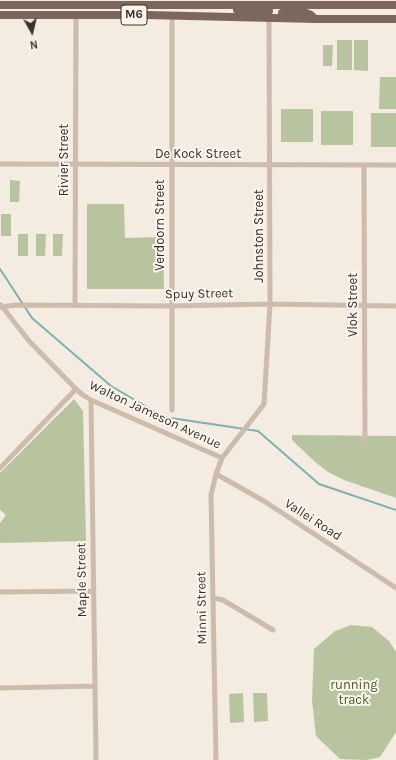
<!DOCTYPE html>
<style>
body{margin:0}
#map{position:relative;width:396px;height:760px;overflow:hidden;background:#f4ebe1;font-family:Karla,sans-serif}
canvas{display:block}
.north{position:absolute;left:12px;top:12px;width:40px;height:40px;-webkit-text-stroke:3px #fbf5ee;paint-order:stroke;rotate:172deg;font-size:11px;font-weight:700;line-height:16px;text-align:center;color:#3b302b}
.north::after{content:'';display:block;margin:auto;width:14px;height:18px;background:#3b302b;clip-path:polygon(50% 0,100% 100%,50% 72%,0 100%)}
</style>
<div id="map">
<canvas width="396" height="760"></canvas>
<div class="north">N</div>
</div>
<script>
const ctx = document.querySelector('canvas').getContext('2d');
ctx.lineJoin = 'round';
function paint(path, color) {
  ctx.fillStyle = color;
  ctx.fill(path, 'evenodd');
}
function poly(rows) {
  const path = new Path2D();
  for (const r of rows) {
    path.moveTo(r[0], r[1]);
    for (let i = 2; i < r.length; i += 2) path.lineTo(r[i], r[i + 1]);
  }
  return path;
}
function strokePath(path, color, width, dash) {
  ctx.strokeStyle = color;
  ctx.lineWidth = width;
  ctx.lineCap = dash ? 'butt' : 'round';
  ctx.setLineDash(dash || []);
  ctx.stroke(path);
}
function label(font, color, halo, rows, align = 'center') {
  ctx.font = font + ' Karla,sans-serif';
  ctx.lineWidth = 4;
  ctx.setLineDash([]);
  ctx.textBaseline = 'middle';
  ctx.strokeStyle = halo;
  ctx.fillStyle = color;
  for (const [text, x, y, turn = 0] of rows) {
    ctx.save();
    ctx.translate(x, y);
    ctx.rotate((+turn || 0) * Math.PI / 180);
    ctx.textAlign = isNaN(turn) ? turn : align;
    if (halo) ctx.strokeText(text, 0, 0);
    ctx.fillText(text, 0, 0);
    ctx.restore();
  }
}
const green = poly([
 [337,40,352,40,352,70,337,70],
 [354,40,368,40,368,71,354,70],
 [323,45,333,45,332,66,323,66],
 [380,77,396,77,396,109,379,109],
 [281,109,313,109,313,142,281,142],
 [321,111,353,111,353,145,321,145],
 [371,113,396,113,396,147,371,147],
 [10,180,20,181,19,202,10,202],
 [87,204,124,204,125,238,163,237,164,289,87,289],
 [1,214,11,214,11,236,1,236],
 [18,234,28,234,28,256,18,256],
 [36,234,46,234,45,256,36,256],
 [53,234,63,234,62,256,53,256],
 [74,399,83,411,86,541,0,543,0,523,6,515,0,510,0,473],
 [292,435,396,436,396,498,344,480,328,472,314,461,292,440],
 [351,625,372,627,389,641,396,652,396,732,380,757,367,760,340,759,316,736,312,700,314,649,335,631],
 [243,693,244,722,230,723,229,694],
 [253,693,267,693,268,721,254,722]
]);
const stream = poly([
 [0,269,32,318,111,386,164,417,258,431,319,484,396,510]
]);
const street = poly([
 [172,15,172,410],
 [0,164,396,165],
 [364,165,365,444],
 [1,305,29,341,76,389,83,395,91,400,222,458],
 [75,305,76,15],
 [0,307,16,305,171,306,270,304,396,306],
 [91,400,96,760],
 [0,468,76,389],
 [216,474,264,501,396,588],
 [0,592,93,591],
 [213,598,223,600,273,630],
 [0,688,95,686],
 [216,760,211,495,216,474,222,458,264,404,270,304,269,15]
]);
const primary = poly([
 [0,5,396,5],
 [237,10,269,11],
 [282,13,306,13,311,15,315,19],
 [0,15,147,15,316,19,396,19]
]);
const shields = [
 [134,15,26]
];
const shieldNames = [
 ["M6",134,15]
];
const streetNames = [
 ["De Kock Street",198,154],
 ["Rivier Street",64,160,-90],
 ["Verdoorn Street",160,225,-90],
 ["Johnston Street",259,236,-90],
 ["Spuy Street",199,294,-1],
 ["Vlok Street",353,305,-90],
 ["Walton Jameson Avenue",155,415,25],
 ["Vallei Road",313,520,33],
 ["Maple Street",82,580,-91],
 ["Minni Street",202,608,-91]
];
const parkNames = [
 ["running",354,685],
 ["track",354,700]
];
paint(green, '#b8c4a0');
strokePath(stream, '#7fb0b2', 2);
strokePath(street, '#cdbbac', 5);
strokePath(primary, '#7d675c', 8);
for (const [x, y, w] of shields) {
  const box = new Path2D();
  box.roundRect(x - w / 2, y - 10, w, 20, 3);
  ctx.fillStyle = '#fbf5ee';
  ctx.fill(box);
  strokePath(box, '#3b302b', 1);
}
label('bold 12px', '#3b302b', null, shieldNames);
label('13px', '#3b302b', '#fbf5ee', streetNames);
label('13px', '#4a5a2e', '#fbf5ee', parkNames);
</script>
